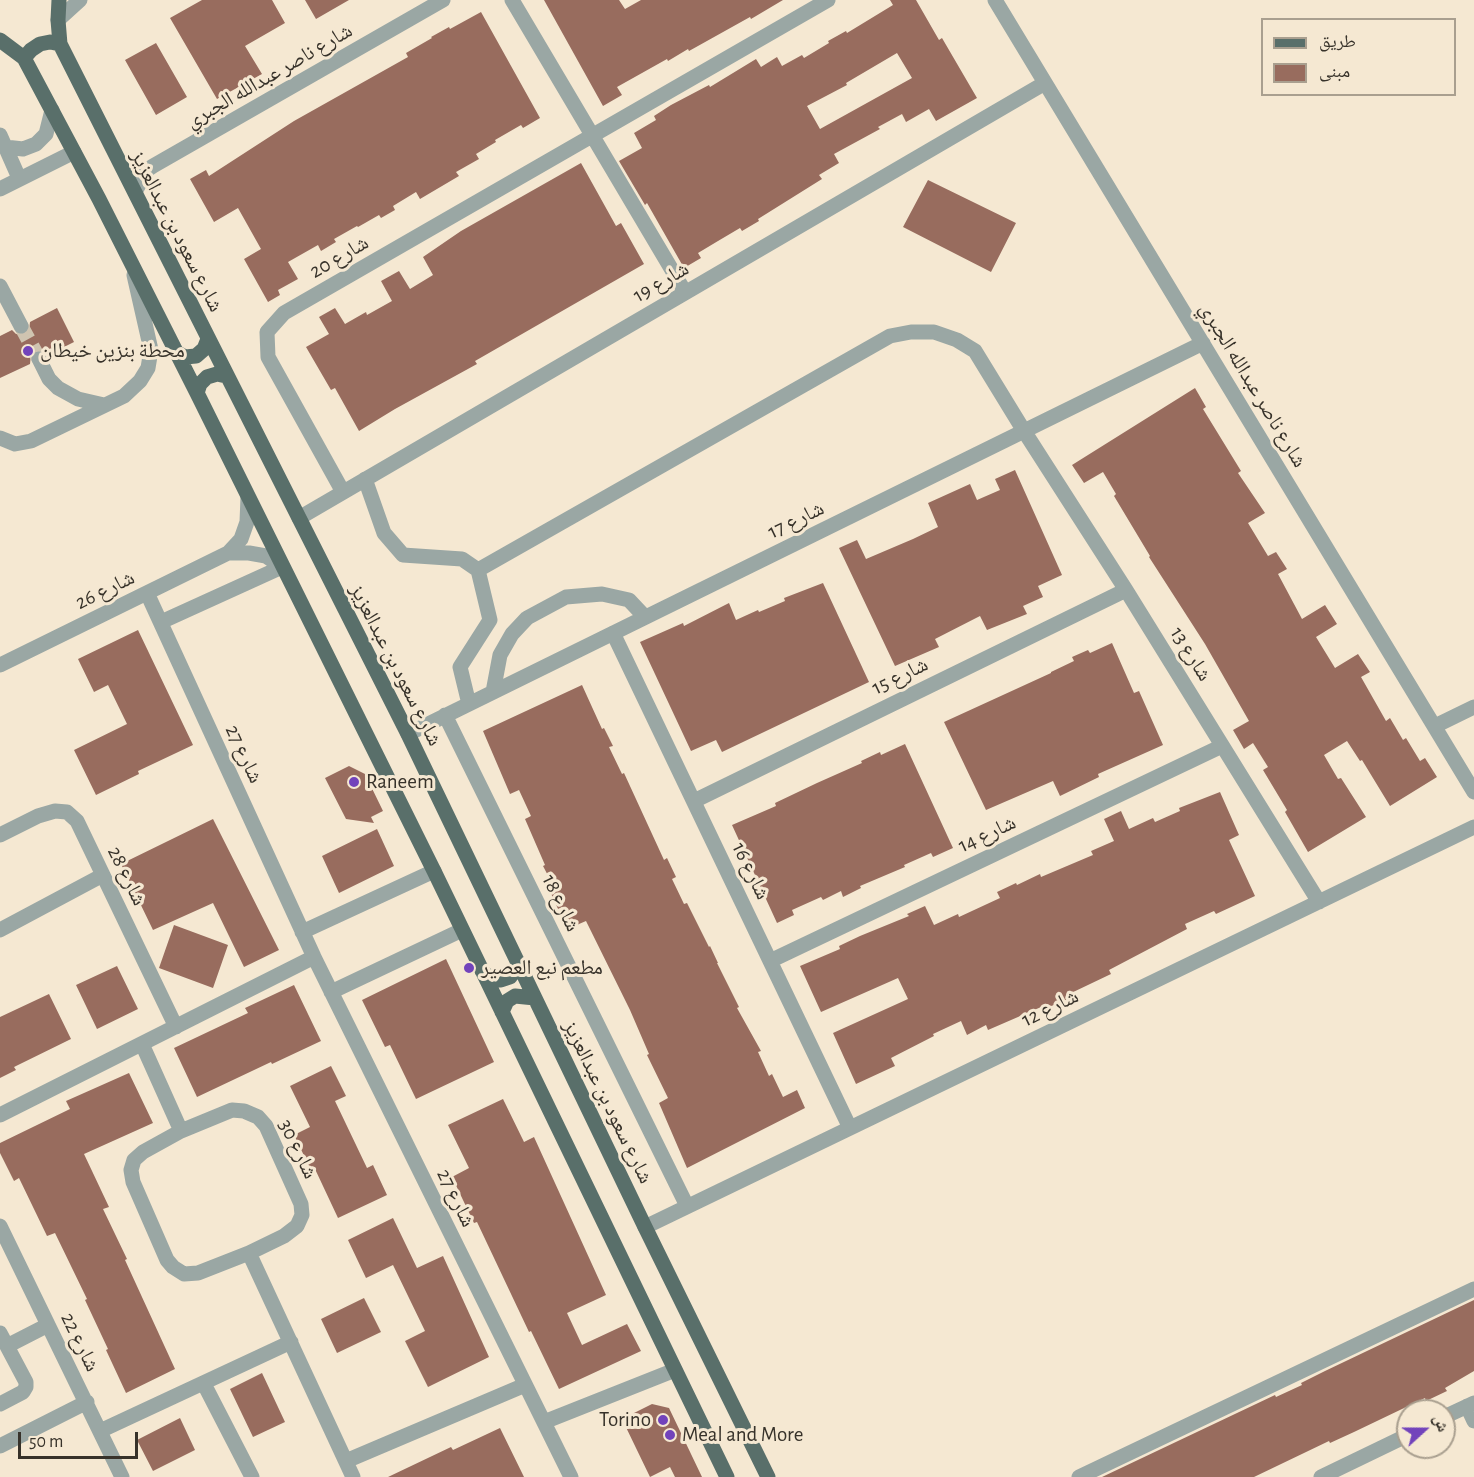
<!DOCTYPE html>
<meta charset="utf-8">
<style>
body{margin:0}
#map{position:relative;width:1474px;height:1477px;overflow:hidden;background:#f5e8d2;font-family:"Alegreya Sans","Noto Naskh Arabic",sans-serif}
canvas{display:block}
.legend{position:absolute;left:1261px;top:18px;width:195px;height:78px;box-sizing:border-box;background:#f5e8d2;border:2px solid #a99f8f;margin:0;padding:8px 10px;list-style:none;font-size:18px;color:#37322a}
.legend li{display:flex;align-items:center;gap:12px;height:30px}
.legend b{width:30px;border:2px solid #a99f8f}
.north{position:absolute;left:1396px;top:1399px;width:60px;height:60px;box-sizing:border-box;background:#f5e8d2;border:2px solid #a99f8f;border-radius:50%;rotate:69deg;font-size:16px;font-weight:700;line-height:24px;text-align:center;color:#37322a}
.north::after{content:'';display:block;margin:auto;width:21px;height:27px;background:#7243bb;clip-path:polygon(50% 0,100% 100%,50% 72%,0 100%)}
.scale{position:absolute;left:18px;top:1432px;width:120px;height:27px;box-sizing:border-box;border:3px solid #37322a;border-top:0;padding-left:8px;font-size:18px;line-height:21px;white-space:nowrap;color:#37322a;-webkit-text-stroke:4px #f5e8d2;paint-order:stroke}
</style>
<div id="map">
<canvas width="1474" height="1477"></canvas>
<ul class="legend">
<li><b style="height:8px;background:#596f6a"></b>طريق</li>
<li><b style="height:16px;background:#986c5e"></b>مبنى</li>
</ul>
<div class="north">ش</div>
<div class="scale">50 m</div>
</div>
<script>
const ctx = document.querySelector('canvas').getContext('2d');
ctx.lineJoin = 'round';
function paint(path, color) {
  ctx.fillStyle = color;
  ctx.fill(path, 'evenodd');
}
function poly(rows) {
  const path = new Path2D();
  for (const r of rows) {
    path.moveTo(r[0], r[1]);
    for (let i = 2; i < r.length; i += 2) path.lineTo(r[i], r[i + 1]);
  }
  return path;
}
function strokePath(path, color, width, dash) {
  ctx.strokeStyle = color;
  ctx.lineWidth = width;
  ctx.lineCap = dash ? 'butt' : 'round';
  ctx.setLineDash(dash || []);
  ctx.stroke(path);
}
function label(font, color, halo, rows, align = 'center') {
  ctx.font = font + ' "Alegreya Sans","Noto Naskh Arabic",sans-serif';
  ctx.lineWidth = 6;
  ctx.setLineDash([]);
  ctx.textBaseline = 'middle';
  ctx.strokeStyle = halo;
  ctx.fillStyle = color;
  for (const [text, x, y, turn = 0] of rows) {
    ctx.save();
    ctx.translate(x, y);
    ctx.rotate((+turn || 0) * Math.PI / 180);
    ctx.textAlign = isNaN(turn) ? turn : align;
    if (halo) ctx.strokeText(text, 0, 0);
    ctx.fillText(text, 0, 0);
    ctx.restore();
  }
}
const building = poly([
 [202,0,272,0,285,23,245,46,262,74,217,99,170,18],
 [305,0,349,0,316,19],
 [544,0,619,0,625,9,641,0,783,0,751,19,750,17,689,51,688,49,668,61,667,59,617,87,622,95,603,106],
 [890,0,916,0,939,40,942,38,977,98,936,121,929,109,906,122,902,114,878,127,880,129,834,154,839,163,819,175,822,179,758,219,759,221,742,231,740,228,718,241,698,253,701,258,684,268,647,203,645,205,619,161,642,148,634,133,656,120,654,116,671,105,709,85,710,87,756,59,761,67,777,57,782,66,802,55,804,58,829,43,828,41,846,31,847,33,893,5],
 [897,53,912,78,820,129,807,106,847,85,846,83],
 [481,12,540,118,523,128,521,125,495,140,496,142,476,154,479,159,456,172,459,176,420,199,416,192,393,206,395,210,381,218,379,215,358,227,357,226,334,239,336,242,321,251,318,245,288,262,298,279,278,290,280,295,268,302,244,259,261,249,238,208,214,222,190,179,206,170,209,176,294,121,408,57,406,53,432,38,431,37,449,27,450,29],
 [156,43,187,97,156,115,125,60],
 [581,163,616,226,621,223,644,264,475,361,477,364,395,409,359,431,335,388,331,390,306,347,329,334,319,317,335,308,345,324,366,312,367,315,392,301,381,281,399,271,410,289,433,275,423,257,461,231],
 [928,180,1016,223,991,272,903,227],
 [57,308,74,342,48,355,44,351,35,350,31,354,30,364,0,378,0,336,12,330,16,334,25,335,29,331,30,322],
 [1195,388,1206,407,1203,409,1241,471,1238,473,1265,513,1248,523,1268,556,1276,552,1287,569,1278,574,1302,619,1325,605,1337,624,1316,637,1335,668,1358,654,1370,672,1361,677,1386,721,1390,718,1403,740,1406,738,1420,761,1425,758,1437,777,1390,806,1362,760,1360,761,1347,741,1324,755,1338,779,1341,778,1366,817,1308,852,1285,812,1287,810,1263,770,1268,767,1253,743,1244,749,1233,730,1249,721,1205,644,1149,557,1150,556,1114,496,1116,494,1103,472,1084,483,1072,465],
 [1015,470,1062,575,1038,586,1043,597,1023,606,1027,614,987,630,980,616,935,639,939,647,895,666,839,548,857,540,866,559,913,539,938,527,928,503,970,484,977,500,1000,490,995,479],
 [823,583,869,682,722,752,716,740,691,751,640,642,683,623,684,626,729,603,736,620,758,610,759,612,785,601,784,598],
 [138,630,193,745,138,771,139,774,96,795,74,750,127,724,108,685,94,692,78,659],
 [1112,643,1134,693,1139,691,1163,745,1098,774,1099,777,1060,796,1053,781,986,810,944,722,1051,673,1051,672,1074,661,1072,657,1088,650,1090,653],
 [582,685,602,729,604,728,613,746,609,747,622,774,624,773,664,860,667,858,676,877,672,879,684,904,687,903,709,947,710,946,718,963,717,963,739,1007,737,1008,761,1051,758,1052,769,1076,772,1074,783,1097,797,1090,805,1108,687,1168,659,1103,668,1098,647,1055,649,1054,630,1010,586,921,572,927,562,907,558,909,549,889,554,887,543,866,545,865,525,819,531,816,519,790,510,794,483,731],
 [905,744,953,848,933,857,931,853,904,865,905,867,860,886,861,888,843,897,841,891,823,900,821,897,792,910,794,915,777,923,732,825,776,806,775,803,817,783,862,763,861,761,880,752,881,755],
 [349,766,365,774,383,811,371,817,374,823,346,819,325,778],
 [1220,792,1239,835,1229,840,1255,896,1216,914,1214,911,1185,924,1187,929,1109,970,1111,974,1067,995,1068,999,1049,1007,1048,1004,988,1030,986,1025,967,1035,961,1021,933,1034,934,1036,891,1058,895,1066,856,1084,833,1033,908,999,898,978,821,1012,800,966,840,949,839,946,860,936,909,916,907,914,925,906,934,925,958,914,959,917,1000,898,997,892,1016,883,1017,885,1040,874,1041,877,1093,855,1091,851,1114,841,1104,819,1121,811,1129,829,1153,818,1155,822,1180,811,1179,808],
 [213,819,279,950,244,967,213,903,153,930,121,864],
 [377,829,394,866,339,893,322,856],
 [174,925,228,945,213,988,159,968],
 [446,959,494,1062,416,1099,390,1045,385,1047,362,1000],
 [117,966,138,1009,97,1029,76,985],
 [294,985,321,1041,272,1064,271,1062,197,1097,174,1048,248,1013,245,1008],
 [49,994,71,1039,14,1067,16,1070,0,1078,0,1017],
 [331,1066,346,1096,335,1101,367,1168,373,1165,387,1195,338,1218,315,1169,311,1170,294,1135,310,1127,290,1086],
 [129,1073,153,1123,84,1154,109,1207,103,1209,127,1259,125,1260,175,1369,126,1393,106,1350,108,1349,85,1300,87,1299,55,1233,47,1236,19,1178,14,1181,0,1153,0,1143,70,1109,66,1101],
 [503,1099,524,1142,534,1137,606,1295,567,1313,582,1345,627,1324,641,1351,559,1389,531,1331,529,1332,477,1222,474,1223,452,1177,469,1168,448,1125],
 [393,1218,417,1268,443,1256,489,1357,428,1387,405,1341,425,1331,393,1265,366,1278,348,1240],
 [364,1298,381,1332,337,1353,321,1319],
 [1474,1300,1474,1371,1445,1388,1447,1391,1426,1401,1425,1398,1354,1432,1330,1443,1329,1441,1254,1477,1102,1477,1275,1395,1276,1397,1302,1385,1301,1383,1325,1371],
 [262,1373,285,1422,253,1437,230,1389],
 [652,1404,669,1408,702,1477,675,1477,670,1467,650,1477,622,1419],
 [180,1418,195,1450,153,1471,137,1440],
 [500,1428,524,1477,388,1477,451,1447,453,1450]
]);
const minorTunnel = poly([
 [21,326,39,359]
]);
const minor = poly([
 [512,0,685,292],
 [995,0,1474,792],
 [58,20,80,0],
 [0,135,19,178],
 [5,147,23,149,36,144,46,134,52,110],
 [0,189,74,152],
 [135,192,147,170,153,166,443,0],
 [0,286,21,326],
 [39,359,49,379,58,388,78,399,104,405],
 [0,438,15,444,31,441,124,396,140,381,148,368,151,350,134,275],
 [365,479,384,533,403,555,462,559,478,570,490,620,460,667,469,704],
 [343,492,268,357,267,332,284,313,828,0],
 [299,518,1045,83],
 [228,553,249,553,266,556,282,567],
 [478,570,890,336,911,332,934,332,957,340,975,351,1024,431,1126,590,1319,902],
 [147,593,314,957,571,1477],
 [161,622,282,567],
 [613,633,850,1128],
 [0,665,228,553,241,539,247,522,248,497],
 [493,692,500,655,512,634,527,618,566,597,602,594,629,600,645,617],
 [445,715,687,1206],
 [1435,726,1474,707],
 [408,734,1203,343],
 [694,801,1126,590],
 [0,835,38,816,55,811,67,812,77,821,176,1027],
 [0,930,103,875],
 [302,932,434,871],
 [770,961,1222,746],
 [331,992,462,930],
 [142,1044,181,1131],
 [232,1110,244,1111,258,1117,266,1126,301,1204,302,1215,297,1226,284,1236,249,1253,198,1273,184,1274,173,1267,167,1260,133,1182,131,1170,134,1160,143,1152,181,1131,232,1110],
 [0,1115,314,957],
 [0,1226,122,1477],
 [645,1227,1474,827],
 [249,1253,353,1477],
 [0,1333,26,1382,26,1387,23,1392,0,1404],
 [7,1346,48,1325],
 [204,1384,252,1477],
 [1467,1406,1474,1421],
 [1444,1417,1474,1403],
 [544,1422,675,1370],
 [100,1431,291,1342],
 [0,1446,87,1402],
 [346,1461,525,1385],
 [1079,1477,1474,1289],
 [1321,1477,1408,1435]
]);
const major = poly([
 [59,0,58,20,60,44,408,734,645,1227,768,1477],
 [0,40,24,58,99,199,197,393,434,871,727,1477],
 [24,58,31,50,40,44,50,42,60,44],
 [176,352,185,357,196,356,204,349,208,339],
 [197,393,200,384,207,377,217,374,226,376],
 [482,971,491,979,501,980,510,977,518,965],
 [502,1012,507,1001,515,996,535,998]
]);
const markers = [
 [28,351,6,"#7243bb"],
 [354,782,6,"#7243bb"],
 [469,968,6,"#7243bb"],
 [663,1420,6,"#7243bb"],
 [670,1435,6,"#7243bb"]
];
const streetNames = [
 ["شارع ناصر عبدالله الجبري",269,76,-30],
 ["شارع سعود بن عبدالعزيز",177,231,63],
 ["شارع 20",339,257,-30],
 ["شارع 19",661,282,-30],
 ["شارع ناصر عبدالله الجبري",1253,385,59],
 ["شارع 17",796,520,-26],
 ["شارع 26",105,590,-26],
 ["شارع 13",1191,654,58],
 ["شارع سعود بن عبدالعزيز",396,665,63],
 ["شارع 15",900,676,-26],
 ["شارع 27",244,754,65],
 ["شارع 14",987,834,-25],
 ["شارع 16",751,871,64],
 ["شارع 28",127,876,64],
 ["شارع 18",561,903,64],
 ["شارع 12",1050,1008,-26],
 ["شارع سعود بن عبدالعزيز",608,1102,64],
 ["شارع 30",298,1149,64],
 ["شارع 27",456,1198,64],
 ["شارع 22",80,1342,64]
];
const poiNames = [
 ["محطة بنزين خيطان",40,351],
 ["Raneem",366,782],
 ["مطعم نبع العصير",481,968],
 ["Torino",651,1420,"right"],
 ["Meal and More",682,1435]
];
paint(building, '#986c5e');
strokePath(minorTunnel, '#cfc4b0', 15, [15, 8]);
strokePath(minor, '#9aa7a4', 15);
strokePath(major, '#596f6a', 15);
for (const [x, y, r, color] of markers) {
  const dot = new Path2D();
  dot.arc(x, y, r, 0, 2 * Math.PI);
  ctx.fillStyle = color;
  ctx.fill(dot);
  strokePath(dot, '#f5e8d2', 2);
}
label('21px', '#37322a', '#f5e8d2', streetNames);
label('21px', '#37322a', '#f5e8d2', poiNames, 'left');
</script>
